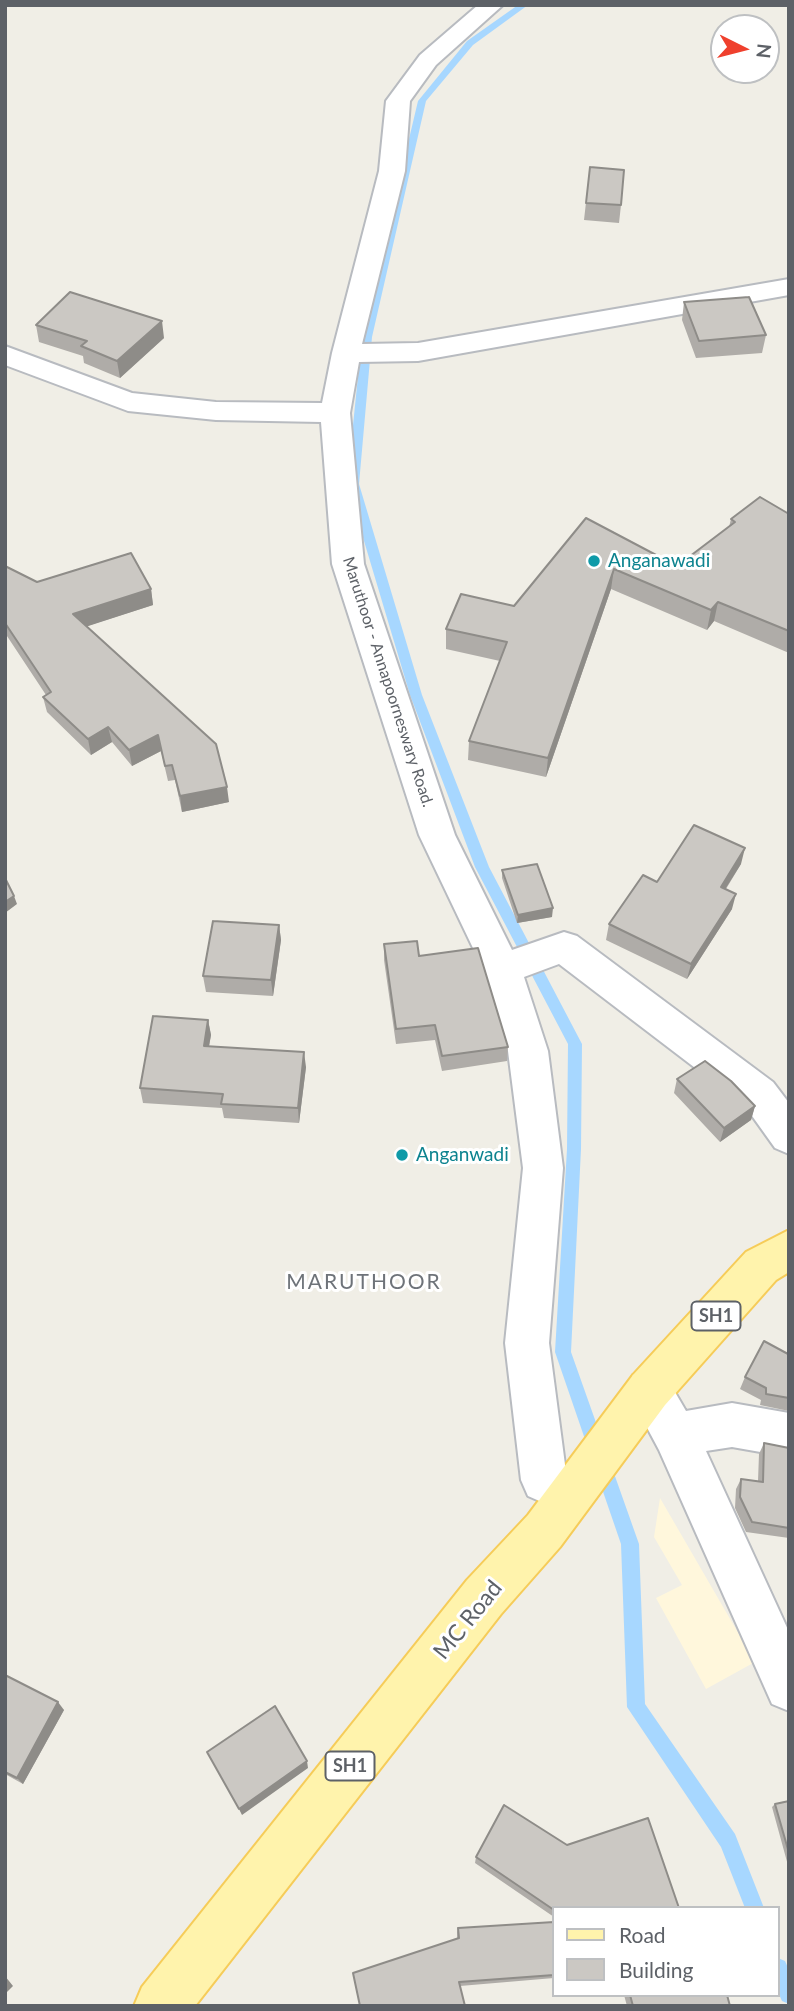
<!DOCTYPE html>
<style>
body{margin:0}
#map{position:relative;width:794px;height:2011px;overflow:hidden;background:#f0eee6;font-family:Lato,sans-serif}
canvas{display:block}
.frame{position:absolute;inset:0;border:7px solid #5d6167;pointer-events:none}
.legend{position:absolute;left:552px;top:1906px;width:228px;height:91px;box-sizing:border-box;background:#fff;border:2px solid #bec0c2;margin:0;padding:9px 12px;list-style:none;font-size:21px;color:#5d6167}
.legend li{display:flex;align-items:center;gap:14px;height:35px}
.legend b{width:35px;border:2px solid #bec0c2}
.north{position:absolute;left:710px;top:14px;width:70px;height:70px;box-sizing:border-box;background:#fff;border:2px solid #bec0c2;border-radius:50%;rotate:96deg;font-size:19px;font-weight:700;line-height:28px;text-align:center;color:#5d6167}
.north::after{content:'';display:block;margin:auto;width:24px;height:32px;background:#ef402d;clip-path:polygon(50% 0,100% 100%,50% 72%,0 100%)}
</style>
<div id="map">
<canvas width="794" height="2011"></canvas>
<div class="frame"></div>
<ul class="legend">
<li><b style="height:9px;background:#fff3ac"></b>Road</li>
<li><b style="height:19px;background:#cbc8c3"></b>Building</li>
</ul>
<div class="north">N</div>
</div>
<script>
const ctx = document.querySelector('canvas').getContext('2d');
ctx.lineJoin = 'round';
function paint(path, color) {
  ctx.fillStyle = color;
  ctx.fill(path, 'evenodd');
}
function poly(rows) {
  const path = new Path2D();
  for (const r of rows) {
    path.moveTo(r[0], r[1]);
    for (let i = 2; i < r.length; i += 2) path.lineTo(r[i], r[i + 1]);
  }
  return path;
}
function strokePath(path, color, width, dash) {
  ctx.strokeStyle = color;
  ctx.lineWidth = width;
  ctx.lineCap = dash ? 'butt' : 'round';
  ctx.setLineDash(dash || []);
  ctx.stroke(path);
}
function label(font, color, halo, rows, align = 'center') {
  ctx.font = font + ' Lato,sans-serif';
  ctx.lineWidth = 6;
  ctx.setLineDash([]);
  ctx.textBaseline = 'middle';
  ctx.strokeStyle = halo;
  ctx.fillStyle = color;
  for (const [text, x, y, turn = 0] of rows) {
    ctx.save();
    ctx.translate(x, y);
    ctx.rotate((+turn || 0) * Math.PI / 180);
    ctx.textAlign = isNaN(turn) ? turn : align;
    if (halo) ctx.strokeText(text, 0, 0);
    ctx.fillText(text, 0, 0);
    ctx.restore();
  }
}
const commercial = poly([
 [660,1498,755,1662,706,1689,656,1598,682,1585,654,1537]
]);
const stream = poly([
 [518,5,528,5,473,45,426,101,372,337,359,484,422,695,489,867,582,1044,581,1149,571,1352,639,1544,645,1704,735,1834,764,1908,745,1908,721,1847,627,1707,621,1544,555,1352,567,1149,568,1044,475,867,410,695,347,484,362,337,418,101,467,41,518,5],
 [778,1958,785,1961,789,1970,789,2004,782,2001,778,1992,778,1958]
]);
const minor = poly([
 [478,5,503,5,436,65,410,101,405,171,362,344,418,343,789,279,789,295,418,361,359,362,350,413,364,564,455,835,512,950,564,932,577,936,773,1082,789,1103,789,1154,775,1148,745,1106,559,964,524,977,548,1051,563,1168,549,1343,567,1480,560,1496,544,1503,528,1496,521,1480,505,1343,523,1168,508,1051,483,969,419,835,332,564,321,422,216,420,128,411,5,365,5,346,132,393,216,402,322,403,332,353,379,171,386,101,420,55,478,5],
 [649,1369,665,1375,686,1411,732,1403,789,1413,789,1457,732,1447,706,1451,789,1632,789,1711,772,1704,659,1450,627,1390,633,1375,649,1369]
]);
const primary = poly([
 [789,1230,789,1272,776,1280,665,1405,560,1547,501,1614,195,2006,134,2006,142,1987,467,1580,528,1515,633,1375,746,1252,789,1230]
]);
const wall = poly([
 [590,167,621,205,619,223,584,220],
 [684,302,766,335,762,353,696,358,682,320],
 [36,325,164,338,120,378,84,363,83,356,39,342],
 [789,514,789,653,714,621,707,630,611,589,546,777,468,760,469,741,500,661,446,649,446,629,514,606,586,518,677,566,729,527,731,519],
 [5,566,37,582,151,589,153,605,87,626,229,802,182,812,175,780,168,781,161,751,132,766,112,742,91,755,47,712,43,697,46,695,5,633],
 [741,864,726,889,732,909,687,979,606,940,609,924,657,882],
 [502,870,552,917,517,923,502,878],
 [279,925,281,940,273,996,206,992,203,976],
 [384,944,419,956,508,1047,507,1061,442,1071,435,1040,396,1044,384,960],
 [208,1020,211,1035,209,1047,306,1067,299,1123,224,1118,222,1108,143,1103,140,1088],
 [677,1079,755,1106,751,1120,720,1142,674,1093],
 [789,1353,789,1411,760,1405,761,1400,740,1389,745,1377],
 [764,1443,789,1448,789,1538,746,1532,735,1508,736,1489,741,1479,758,1481,759,1454],
 [5,1675,64,1710,23,1784,5,1774],
 [789,1801,789,1869,772,1807,775,1804],
 [567,1845,554,1908,554,1917,475,1863,476,1857],
 [554,1922,554,1978,460,1986,360,2006,457,1939,457,1932,458,1928],
 [624,1995,727,1995,730,2006,627,2006]
]);
const shadedWall = poly([
 [162,321,164,338,120,378,117,361],
 [614,569,611,589,546,777,548,758],
 [151,589,153,605,76,630,73,614],
 [718,602,714,621,707,630,711,610],
 [108,727,112,742,91,755,88,739],
 [158,735,161,751,132,766,129,750],
 [227,787,229,802,182,812,180,796],
 [745,848,741,864,717,902,721,887],
 [736,894,732,909,687,979,691,964],
 [14,896,17,904,5,913,5,902],
 [553,908,552,917,517,923,518,915],
 [279,925,281,940,273,996,271,980],
 [208,1020,211,1035,206,1061,204,1046],
 [304,1052,306,1067,299,1123,298,1108],
 [755,1106,751,1120,720,1142,724,1128],
 [58,1702,64,1710,23,1784,17,1778],
 [307,1761,308,1768,242,1815,239,1809],
 [5,1976,13,1986,5,1994]
]);
const building = poly([
 [590,167,624,170,621,205,586,203,590,167],
 [70,292,162,321,117,361,81,346,87,341,36,325,70,292],
 [749,297,766,335,699,341,684,302,749,297],
 [760,497,789,514,789,631,718,602,711,610,614,569,548,758,469,741,507,642,446,629,461,594,514,606,586,518,677,566,735,522,731,519,760,497],
 [131,553,151,589,73,614,216,744,227,787,180,796,172,765,165,766,158,735,129,750,108,727,88,739,43,697,51,692,5,623,5,566,37,582,131,553],
 [694,825,745,848,721,887,736,894,691,964,609,924,643,875,657,882,694,825],
 [537,864,553,908,518,915,502,870,537,864],
 [5,878,14,896,5,902,5,878],
 [213,921,279,925,271,980,203,976,213,921],
 [417,941,419,956,478,948,508,1047,442,1056,435,1025,396,1029,384,944,417,941],
 [153,1016,208,1020,204,1046,304,1052,298,1108,221,1104,223,1094,140,1088,153,1016],
 [705,1061,731,1081,755,1106,724,1128,677,1079,705,1061],
 [764,1341,788,1354,789,1353,789,1398,766,1394,766,1388,745,1377,764,1341],
 [764,1443,789,1448,789,1528,752,1522,740,1497,741,1479,763,1482,764,1443],
 [5,1675,58,1702,17,1778,5,1772,5,1675],
 [275,1706,307,1761,239,1809,207,1752,275,1706],
 [789,1801,789,1853,775,1804,789,1801],
 [504,1805,567,1845,648,1818,679,1908,554,1908,554,1910,476,1857,504,1805],
 [554,1922,554,1975,459,1982,465,2006,360,2006,353,1973,459,1938,458,1928,554,1922],
 [630,1995,727,1995,730,2006,633,2006,630,1995]
]);
const markers = [
 [594,561,7,"#0f9aa8"],
 [402,1155,7,"#0f9aa8"]
];
const farStreetnames = [
 ["Maruthoor - Annapoorneswary Road.",388,682,72]
];
const shields = [
 [716,1316,49],
 [350,1766,49]
];
const shieldNames = [
 ["SH1",716,1316],
 ["SH1",350,1766]
];
const cultureNames = [
 ["Anganawadi",608,561],
 ["Anganwadi",416,1155]
];
const neighbourhoodNames = [
 ["MARUTHOOR",364,1282]
];
const nearStreetnames = [
 ["MC Road",468,1620,-51]
];
paint(commercial, '#fff7dc');
paint(stream, '#a7d7ff');
strokePath(minor, '#b8bbc0', 4);
strokePath(primary, '#f6cc59', 4);
paint(minor, '#fff');
paint(primary, '#fff3ac');
paint(wall, '#afaca8');
paint(shadedWall, '#8e8c88');
paint(building, '#cbc8c3');
strokePath(building, '#8e8c88', 2);
for (const [x, y, r, color] of markers) {
  const dot = new Path2D();
  dot.arc(x, y, r, 0, 2 * Math.PI);
  ctx.fillStyle = color;
  ctx.fill(dot);
  strokePath(dot, '#fff', 2.5);
}
label('16px', '#5d6167', '#fff', farStreetnames);
for (const [x, y, w] of shields) {
  const box = new Path2D();
  box.roundRect(x - w / 2, y - 14.5, w, 29, 5);
  ctx.fillStyle = '#fff';
  ctx.fill(box);
  strokePath(box, '#5d6167', 2);
}
label('bold 18px', '#5d6167', null, shieldNames);
label('19px', '#0d838f', '#fff', cultureNames, 'left');
ctx.letterSpacing = '2px';
label('21px', '#6e7379', '#fff', neighbourhoodNames);
ctx.letterSpacing = '0px';
label('23px', '#5d6167', '#fff', nearStreetnames);
</script>
